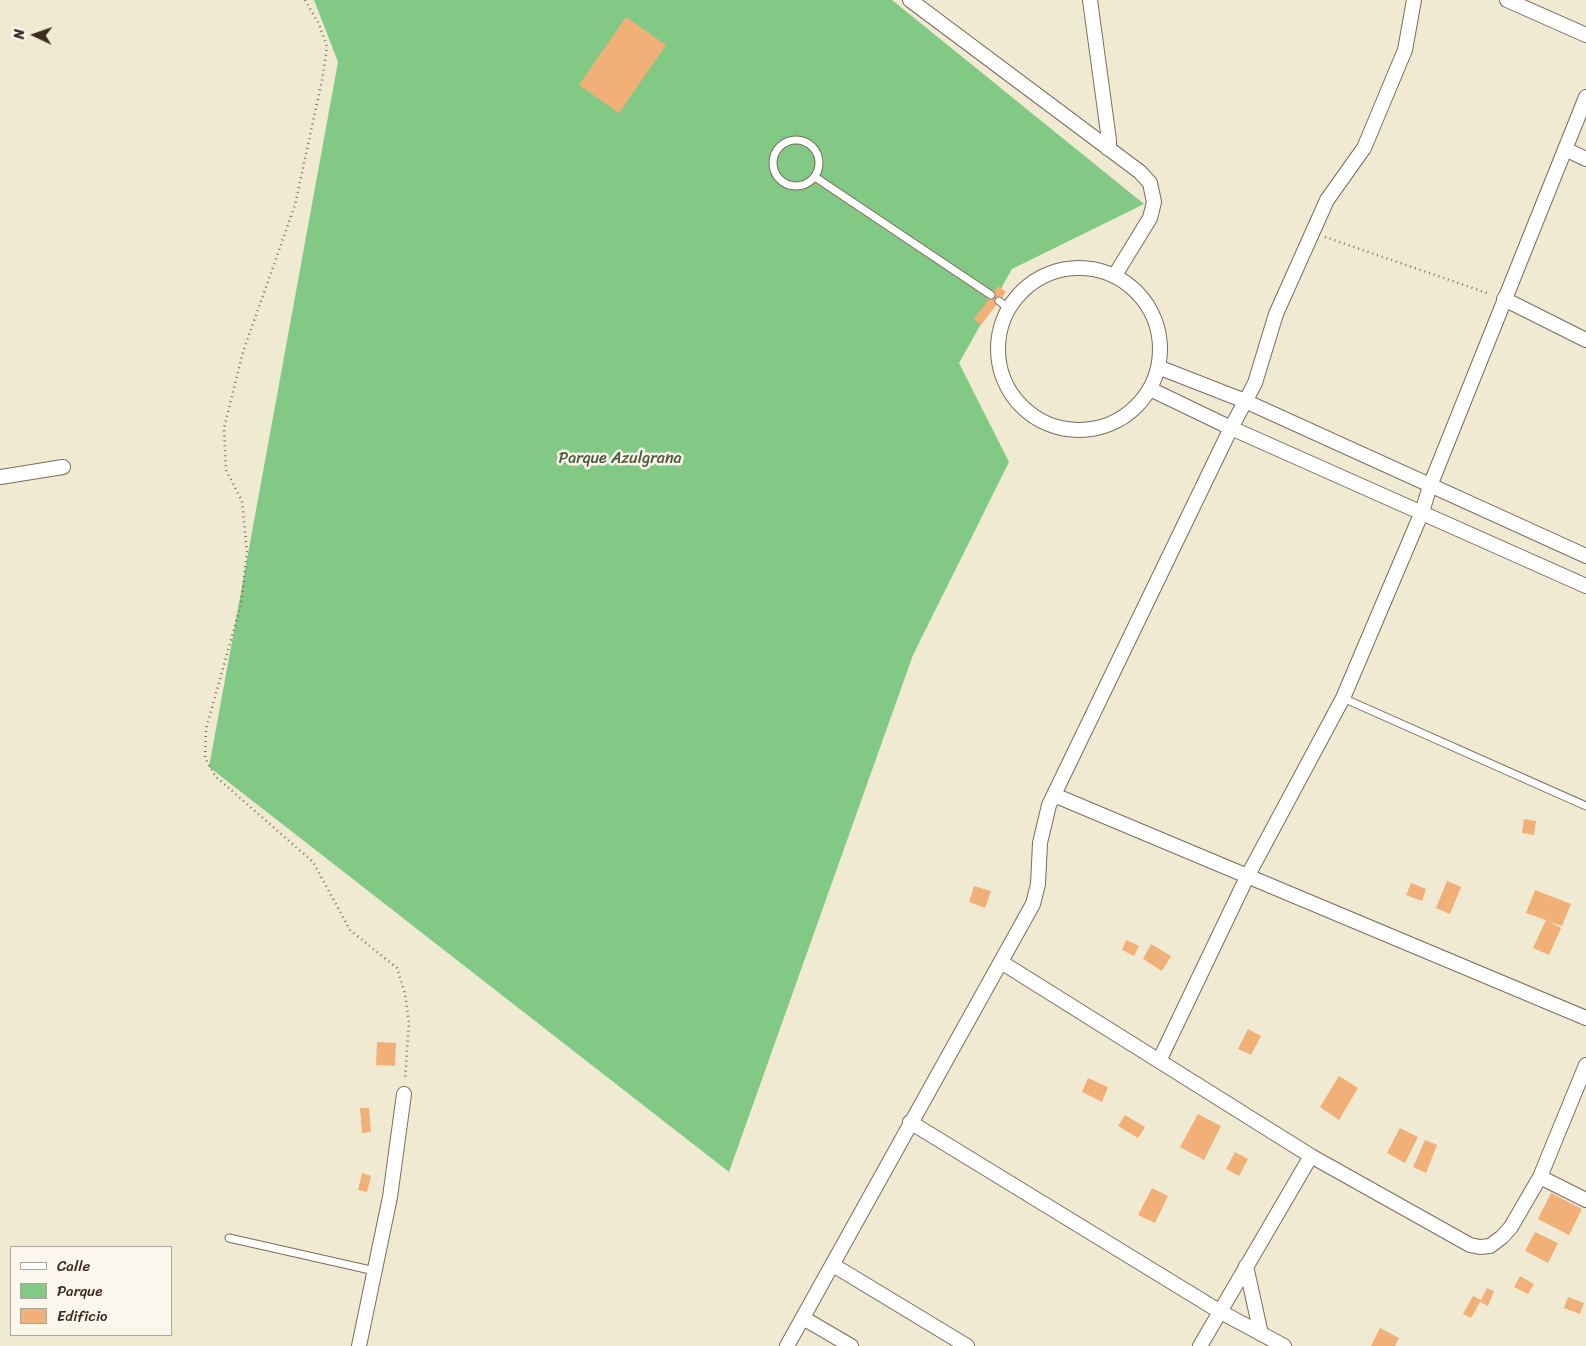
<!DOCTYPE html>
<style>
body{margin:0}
#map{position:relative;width:1586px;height:1346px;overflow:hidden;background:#f1ead2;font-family:Sriracha,sans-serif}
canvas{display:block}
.legend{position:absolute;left:10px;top:1246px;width:162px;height:90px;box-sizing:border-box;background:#fbf7ec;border:1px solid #aea59a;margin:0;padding:6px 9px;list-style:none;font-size:15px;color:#3b2a1e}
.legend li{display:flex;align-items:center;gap:10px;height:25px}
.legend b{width:25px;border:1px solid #aea59a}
.north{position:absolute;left:10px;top:10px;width:50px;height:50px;-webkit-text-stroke:4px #fbf7ec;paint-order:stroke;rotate:273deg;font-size:14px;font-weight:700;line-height:20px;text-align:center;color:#3b2a1e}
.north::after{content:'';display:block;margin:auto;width:18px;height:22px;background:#3b2a1e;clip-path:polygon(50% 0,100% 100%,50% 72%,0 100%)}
</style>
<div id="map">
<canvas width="1586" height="1346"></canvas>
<ul class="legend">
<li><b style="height:6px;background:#fff"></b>Calle</li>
<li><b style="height:14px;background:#81c985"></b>Parque</li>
<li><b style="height:14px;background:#f0b078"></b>Edificio</li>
</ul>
<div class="north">N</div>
</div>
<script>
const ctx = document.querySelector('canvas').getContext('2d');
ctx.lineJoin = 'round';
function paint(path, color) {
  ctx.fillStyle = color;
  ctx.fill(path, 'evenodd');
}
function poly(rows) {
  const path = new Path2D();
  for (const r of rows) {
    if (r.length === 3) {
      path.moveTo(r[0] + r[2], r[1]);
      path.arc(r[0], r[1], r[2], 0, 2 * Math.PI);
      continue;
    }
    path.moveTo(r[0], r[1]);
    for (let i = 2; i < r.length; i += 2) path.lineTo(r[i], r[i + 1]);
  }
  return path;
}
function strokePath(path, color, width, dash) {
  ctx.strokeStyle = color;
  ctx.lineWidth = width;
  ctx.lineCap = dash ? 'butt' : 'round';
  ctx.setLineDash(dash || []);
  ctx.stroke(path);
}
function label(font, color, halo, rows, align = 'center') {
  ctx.font = font + ' Sriracha,sans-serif';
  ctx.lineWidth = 5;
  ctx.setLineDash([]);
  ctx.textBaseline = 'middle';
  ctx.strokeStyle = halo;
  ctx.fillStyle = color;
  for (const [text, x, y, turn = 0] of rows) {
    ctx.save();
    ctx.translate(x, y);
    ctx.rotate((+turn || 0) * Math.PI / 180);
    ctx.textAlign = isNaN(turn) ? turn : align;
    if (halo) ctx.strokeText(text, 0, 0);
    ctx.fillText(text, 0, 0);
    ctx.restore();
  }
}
const green = poly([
 [314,0,892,0,1144,204,1012,269,959,363,1009,462,913,655,729,1172,209,767,338,62]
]);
const building = poly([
 [626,17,666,45,619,113,579,85],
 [998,286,1006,292,981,325,974,319],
 [1524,819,1536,821,1534,835,1522,833],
 [1447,881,1461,887,1450,914,1436,908],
 [1411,883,1426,889,1422,901,1406,895],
 [974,886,991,891,985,908,969,902],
 [1535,890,1571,904,1562,926,1550,922,1561,928,1549,955,1533,948,1546,920,1526,913],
 [1126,940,1139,946,1134,956,1122,950],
 [1151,944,1171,956,1162,971,1143,959],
 [1248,1029,1261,1036,1251,1055,1238,1049],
 [377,1042,396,1043,395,1066,376,1065],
 [1339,1076,1358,1088,1339,1120,1320,1107],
 [1088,1078,1108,1087,1102,1102,1082,1092],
 [360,1108,369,1108,371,1132,362,1133],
 [1198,1114,1221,1126,1204,1160,1180,1147],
 [1125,1115,1145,1127,1138,1138,1118,1126],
 [1400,1128,1418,1137,1405,1163,1387,1153],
 [1425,1140,1437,1145,1426,1173,1413,1167],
 [1235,1152,1248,1159,1239,1176,1226,1169],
 [362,1173,371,1176,367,1192,358,1190],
 [1152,1188,1168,1196,1155,1223,1138,1215],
 [1551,1193,1582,1209,1569,1235,1538,1219],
 [1535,1232,1558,1243,1548,1263,1525,1251],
 [1520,1276,1534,1284,1528,1294,1514,1287],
 [1487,1288,1494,1291,1488,1306,1480,1302,1471,1318,1463,1314,1473,1296,1481,1300],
 [1568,1297,1584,1303,1580,1314,1564,1308],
 [1380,1328,1399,1338,1395,1346,1371,1346]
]);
const path = poly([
 [305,0,319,24,327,47,322,80,295,205,243,352,224,428,226,470,242,501,247,552,241,604,206,729,205,758,215,776,313,862,350,930,397,968,405,994,409,1023,405,1080],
 [1325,237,1490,294]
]);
const lane = poly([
 [796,163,23],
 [815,177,991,295],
 [999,301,1008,308],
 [1343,698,1586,806],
 [229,1238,375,1271]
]);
const street = poly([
 [910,0,1140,172,1150,183,1154,202,1150,218,1115,275],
 [1090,0,1109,140,1109,145,1107,148],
 [1507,0,1586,35],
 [1565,149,1586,159],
 [1079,349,81],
 [1504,299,1586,340],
 [1158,367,1245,401,1586,556],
 [1150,389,1231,428,1586,586],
 [0,477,63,467],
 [1054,795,1586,1018],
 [1001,962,1311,1156,1470,1245,1480,1247,1490,1246,1502,1237,1511,1227,1540,1177,1586,1065],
 [1159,1061,1247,877,1343,698,1422,512,1430,486,1586,97],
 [910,1122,1219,1311,1284,1346],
 [1540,1177,1586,1200],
 [833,1265,967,1346],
 [1246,1266,1261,1334],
 [803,1318,851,1346],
 [359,1346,390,1197,404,1094],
 [787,1346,1033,904,1038,884,1040,843,1049,805,1231,428,1255,383,1276,314,1327,200,1364,148,1405,50,1414,0],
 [1200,1346,1311,1156]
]);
const parkNames = [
 ["Parque Azulgrana",620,459]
];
paint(green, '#81c985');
paint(building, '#f0b078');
strokePath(lane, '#7b6d5d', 9);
strokePath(street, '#7b6d5d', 16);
strokePath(path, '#7b6d5d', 2.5, [1, 4]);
strokePath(lane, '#fff', 7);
strokePath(street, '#fff', 14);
label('16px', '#505a3d', '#fbf7ec', parkNames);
</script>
